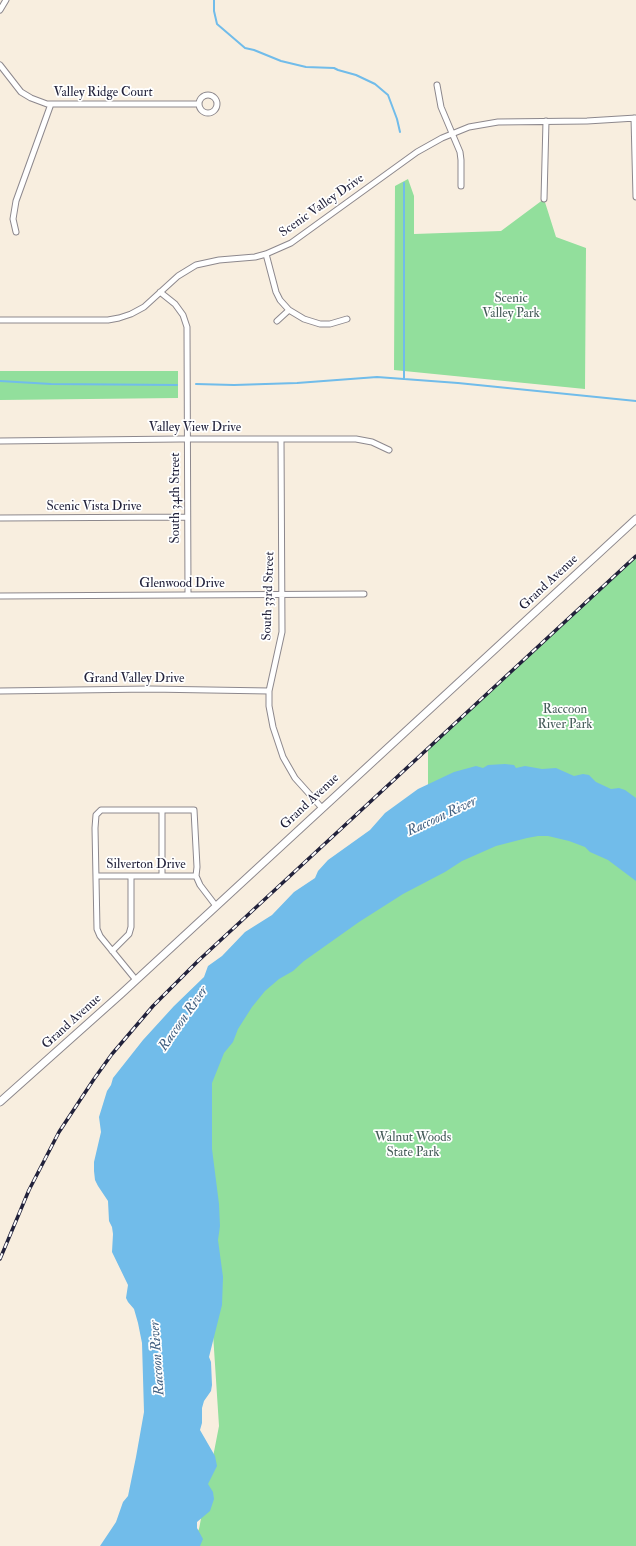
<!DOCTYPE html>
<style>
body{margin:0}
canvas{display:block;background:#f8eedf}
</style>
<canvas width="636" height="1546"></canvas>
<script>
const ctx = document.querySelector('canvas').getContext('2d');
ctx.lineJoin = 'round';
function paint(path, color) {
  ctx.fillStyle = color;
  ctx.fill(path, 'evenodd');
}
function poly(rows) {
  const path = new Path2D();
  for (const r of rows) {
    if (r.length === 3) {
      path.moveTo(r[0] + r[2], r[1]);
      path.arc(r[0], r[1], r[2], 0, 2 * Math.PI);
      continue;
    }
    path.moveTo(r[0], r[1]);
    for (let i = 2; i < r.length; i += 2) path.lineTo(r[i], r[i + 1]);
  }
  return path;
}
function strokePath(path, color, width, dash) {
  ctx.strokeStyle = color;
  ctx.lineWidth = width;
  ctx.lineCap = dash ? 'butt' : 'round';
  ctx.setLineDash(dash || []);
  ctx.stroke(path);
}
function label(font, color, halo, rows, align = 'center') {
  ctx.font = font + ' "IM FELL Double Pica",serif';
  ctx.lineWidth = 3.5;
  ctx.setLineDash([]);
  ctx.textBaseline = 'middle';
  ctx.strokeStyle = halo;
  ctx.fillStyle = color;
  for (const [text, x, y, turn = 0] of rows) {
    ctx.save();
    ctx.translate(x, y);
    ctx.rotate((+turn || 0) * Math.PI / 180);
    ctx.textAlign = isNaN(turn) ? turn : align;
    if (halo) ctx.strokeText(text, 0, 0);
    ctx.fillText(text, 0, 0);
    ctx.restore();
  }
}
const green = poly([
 [408,179,414,196,414,234,501,231,544,199,556,237,586,248,585,389,394,370,395,186],
 [0,371,178,371,178,398,0,400],
 [636,556,636,814,428,809,428,749],
 [568,827,636,868,636,1546,189,1546,199,1529,219,1426,207,1241,202,1030,438,856]
]);
const water = poly([
 [505,764,514,765,516,768,525,766,542,769,556,768,574,776,583,774,589,775,596,782,611,789,619,788,625,790,636,798,636,881,608,860,590,852,585,847,569,841,548,836,538,836,527,838,496,846,462,861,445,872,403,894,359,922,304,961,293,971,279,979,265,991,252,1007,238,1029,233,1042,224,1053,212,1083,212,1149,219,1204,220,1226,218,1240,223,1277,222,1305,209,1357,211,1362,212,1385,211,1391,204,1401,202,1408,202,1423,200,1430,215,1456,217,1466,208,1484,213,1492,214,1499,210,1511,197,1522,197,1528,203,1539,200,1546,100,1546,116,1522,123,1502,128,1496,136,1457,144,1412,142,1343,138,1323,134,1309,128,1302,126,1298,128,1285,112,1252,113,1234,112,1227,109,1221,108,1201,98,1186,95,1180,94,1171,94,1162,101,1132,99,1117,107,1091,111,1085,113,1078,143,1040,174,1006,204,977,208,966,222,956,245,932,272,915,294,892,315,878,318,871,328,860,370,830,385,813,418,789,454,772,476,766,483,768,488,765]
]);
const stream = poly([
 [214,0,214,11,217,24,245,48,254,50,281,61,306,67,334,68,338,70,356,75,375,84,388,95,397,119,400,132],
 [404,183,404,379],
 [0,381,51,384,177,385],
 [196,384,234,385,297,383,377,377,458,383,636,401]
]);
const street = poly([
 [0,10,6,0],
 [0,65,21,92,31,98,47,104,199,104],
 [437,85,441,107,460,152,461,160,461,186],
 [208,104,9],
 [634,118,636,197],
 [544,199,546,121],
 [16,232,13,219,16,201,51,104],
 [266,254,276,292,280,300,289,310,304,319,320,324,330,324,347,319],
 [160,292,175,304,183,315,187,327,188,595],
 [0,320,108,320,119,318,131,314,144,307,178,276,196,265,219,260,255,257,266,254,291,243,417,152,442,138,469,127,498,122,587,121,636,118],
 [277,321,289,310],
 [281,439,282,632,269,691,269,706,273,727,283,757,295,778,322,808],
 [0,441,180,439,356,439,372,442,389,450],
 [0,518,187,517],
 [0,596,364,594],
 [0,691,150,689,269,691],
 [162,810,162,876],
 [96,876,196,876],
 [112,951,129,934,131,927,131,876],
 [136,980,100,936,97,929,95,828,96,815,101,810,194,810,197,867,196,876,200,885,216,906]
]);
const secondary = poly([
 [0,1102,121,994,636,519]
]);
const rail = poly([
 [0,1259,29,1190,59,1132,94,1079,112,1054,153,1006,198,961,636,556]
]);
const streetNames = [
 ["Valley Ridge Court",103,93],
 ["Scenic Valley Drive",322,206,-35],
 ["Valley View Drive",195,428],
 ["South 34th Street",176,498,-90],
 ["Scenic Vista Drive",94,507],
 ["Grand Avenue",549,583,-43],
 ["Glenwood Drive",182,584],
 ["South 33rd Street",269,596,-88],
 ["Grand Valley Drive",134,679],
 ["Grand Avenue",310,802,-43],
 ["Silverton Drive",146,865],
 ["Grand Avenue",72,1022,-42]
];
const parkNames = [
 ["Scenic",511,299],
 ["Valley Park",511,314],
 ["Raccoon",565,710],
 ["River Park",565,725],
 ["Walnut Woods",413,1138],
 ["State Park",413,1153]
];
const waterNames = [
 ["Raccoon River",442,817,-25],
 ["Raccoon River",184,1019,-55],
 ["Raccoon River",158,1358,-94]
];
paint(green, '#92df9c');
paint(water, '#71bcea');
strokePath(stream, '#71bcea', 2);
strokePath(street, '#8d888d', 7);
strokePath(secondary, '#8d888d', 9);
strokePath(street, '#fff', 5);
strokePath(secondary, '#fff', 7);
strokePath(rail, '#22223b', 3.5);
strokePath(rail, '#fff', 2, [6]);
label('13px', '#22223b', '#fff', streetNames);
label('13px', '#445b58', '#fff', parkNames);
label('italic 14px', '#426081', '#fff', waterNames);
</script>
